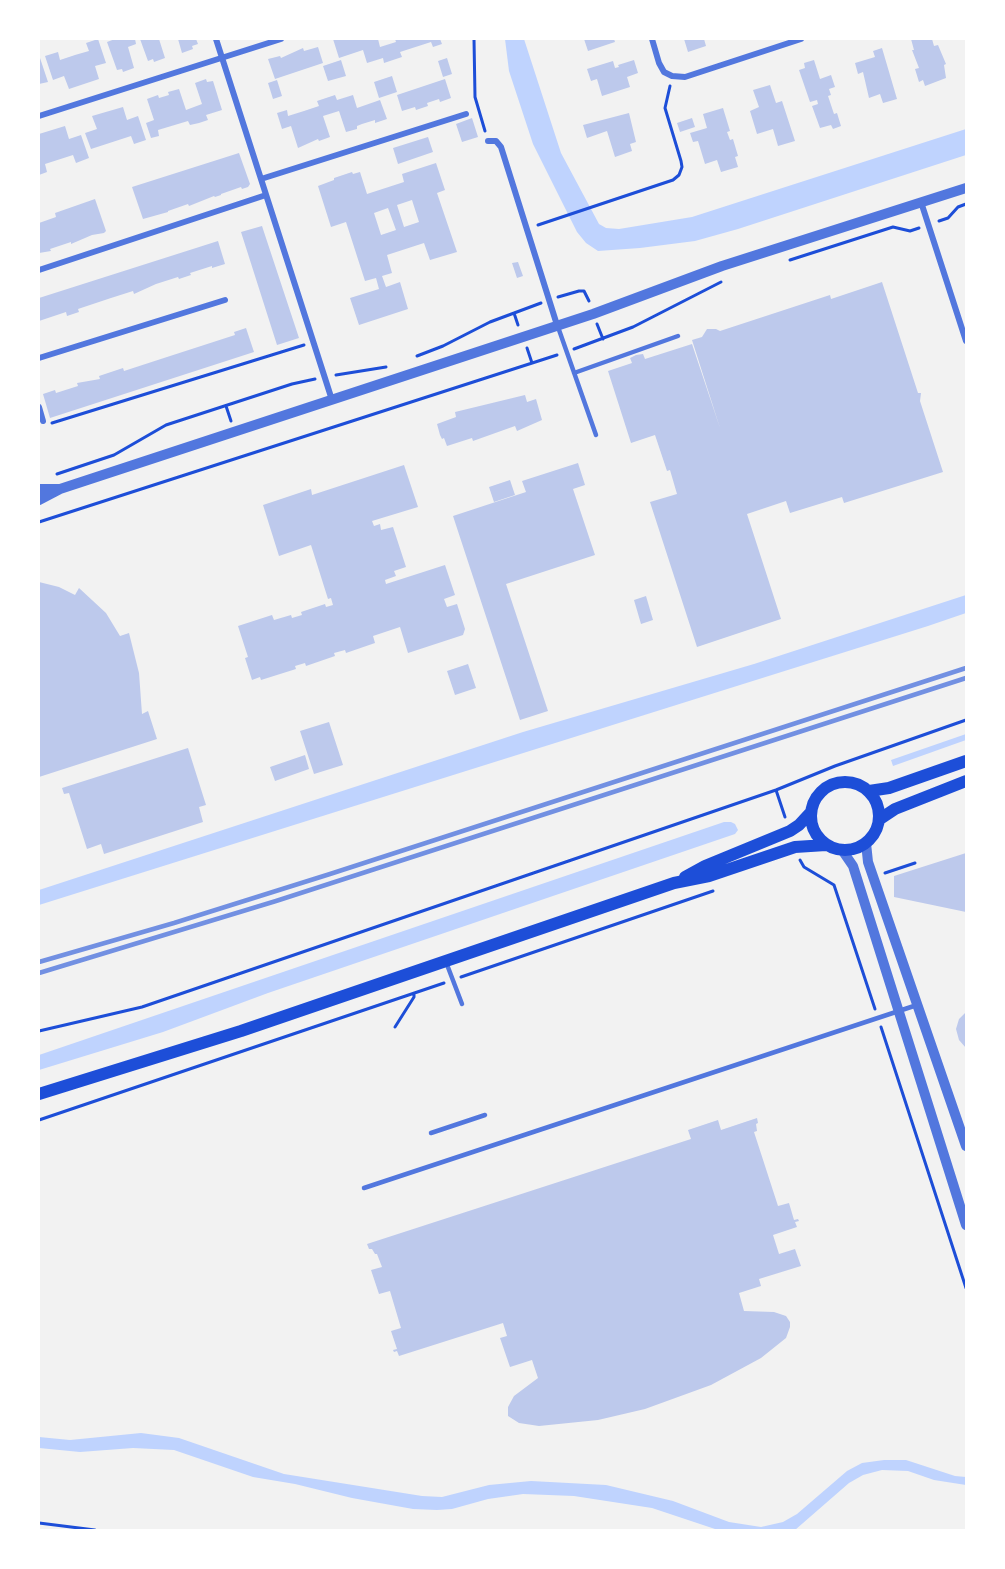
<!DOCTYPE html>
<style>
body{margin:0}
#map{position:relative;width:1005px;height:1569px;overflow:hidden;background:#f2f2f2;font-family:"Roboto Condensed",sans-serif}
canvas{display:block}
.frame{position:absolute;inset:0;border:40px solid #fff;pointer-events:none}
</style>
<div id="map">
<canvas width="1005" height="1569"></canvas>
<div class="frame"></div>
</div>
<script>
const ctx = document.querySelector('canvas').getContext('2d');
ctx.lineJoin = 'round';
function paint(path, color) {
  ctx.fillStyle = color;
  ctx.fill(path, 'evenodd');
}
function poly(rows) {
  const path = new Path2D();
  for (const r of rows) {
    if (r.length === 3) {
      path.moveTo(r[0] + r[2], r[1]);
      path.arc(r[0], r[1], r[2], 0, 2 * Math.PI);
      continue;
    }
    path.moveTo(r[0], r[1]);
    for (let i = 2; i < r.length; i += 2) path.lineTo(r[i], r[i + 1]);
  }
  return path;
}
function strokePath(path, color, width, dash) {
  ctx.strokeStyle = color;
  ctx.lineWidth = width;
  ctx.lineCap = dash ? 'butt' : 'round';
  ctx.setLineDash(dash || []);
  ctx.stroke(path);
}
const water = poly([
 [505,39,524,39,561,153,599,224,606,228,619,229,692,217,966,129,966,155,738,229,695,241,640,248,598,251,586,243,577,232,533,144,509,71],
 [966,595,966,613,928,626,39,905,39,890,523,732,754,664],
 [966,734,966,740,893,766,891,760],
 [724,822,731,822,735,824,738,830,735,834,268,993,163,1032,39,1070,39,1055],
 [141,1433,179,1438,284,1474,422,1496,442,1497,489,1485,531,1481,606,1485,673,1501,729,1522,761,1527,783,1522,797,1514,847,1471,862,1463,884,1460,906,1460,955,1476,966,1477,966,1485,934,1480,908,1471,882,1470,863,1475,849,1483,795,1530,718,1530,652,1508,574,1496,523,1494,488,1499,452,1509,437,1510,413,1509,352,1498,295,1484,253,1477,174,1450,133,1448,80,1452,39,1448,39,1437,70,1440]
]);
const building = poly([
 [98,39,106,63,95,66,99,79,69,89,64,76,53,80,45,56,58,52,60,60,75,55,89,51,86,43],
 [115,39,135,39,136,44,128,47,134,68,123,72,122,69,117,70,107,42],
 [140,39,159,39,165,58,154,62,153,59,148,61],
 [178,39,196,39,198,44,192,46,193,49,182,53],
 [333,39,378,39,380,47,396,42,395,39,440,39,442,44,433,47,431,42,400,52,402,57,384,63,383,58,367,63,363,50,339,58],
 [584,39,614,39,615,42,588,51],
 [684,39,704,39,706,46,688,52],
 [911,39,932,39,934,46,938,45,946,64,944,65,946,78,925,86,923,80,919,82,915,69,919,68,912,50,914,50],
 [318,47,323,63,275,79,268,59,280,56,281,58,303,48,304,51],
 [882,48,897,99,883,103,880,94,869,98,863,72,858,74,855,63,875,57,873,51],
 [39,55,48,82,39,84],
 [447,58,452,74,443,77,438,61],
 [341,60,346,76,328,81,323,66],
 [634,60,638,73,627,77,630,87,602,96,597,79,591,81,587,69,613,61,615,68,619,67,618,65],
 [814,60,820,79,831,75,835,87,829,89,831,95,828,96,834,114,837,113,841,126,833,129,831,125,820,128,812,106,818,104,817,100,810,102,799,70,805,68,804,63],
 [392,76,397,92,379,98,374,82],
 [206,79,207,82,213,81,222,110,206,115,208,120,199,123,190,125,188,121,158,130,159,136,151,138,146,123,154,120,147,99,158,95,159,98,169,95,168,92,179,89,186,110,202,104,195,83],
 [445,79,451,98,440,102,439,99,427,103,428,106,416,110,415,107,402,111,397,95],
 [277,80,282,96,273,99,268,83],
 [770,85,776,103,782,101,795,141,778,146,773,129,757,134,750,111,759,107,753,90],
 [335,95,337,100,353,95,357,108,380,100,387,119,375,123,375,120,362,124,357,126,357,129,346,132,339,111,323,116,330,137,319,141,318,139,298,148,291,126,282,129,277,113,287,110,288,116,304,111,319,106,317,101],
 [123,107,127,120,138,116,146,140,134,144,131,136,91,149,85,133,97,129,92,116],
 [723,108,730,131,727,132,730,140,733,139,738,156,735,157,738,167,721,172,717,160,705,164,698,141,693,142,690,133,707,128,703,114],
 [629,113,636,142,630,144,632,151,615,157,607,131,587,138,583,125],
 [472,118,478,137,462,142,456,124],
 [692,118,695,127,680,132,677,123],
 [65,126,69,139,81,135,89,158,76,163,73,155,45,164,47,172,39,175,39,134],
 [428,137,433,152,398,164,393,148],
 [239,153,250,184,248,187,242,189,241,187,221,194,221,195,215,197,214,196,189,206,188,204,168,211,168,212,143,219,132,187],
 [436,163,445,190,437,193,457,252,430,260,424,243,387,255,392,273,382,276,386,287,400,282,408,309,359,325,350,298,379,289,376,278,365,281,346,222,331,227,318,186,334,180,334,178,352,172,353,174,360,172,367,194,404,182,402,174],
 [412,200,419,222,404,227,397,205],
 [388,208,396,230,381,235,374,213],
 [95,199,106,231,104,233,92,235,71,244,71,242,50,249,51,251,39,253,39,223,56,217,55,213],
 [262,226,299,338,277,345,241,232],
 [218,241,225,264,212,268,212,266,190,273,191,275,179,279,178,277,156,284,134,294,133,291,111,298,78,309,79,312,67,316,66,312,39,321,39,298],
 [518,262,523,276,517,278,512,263],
 [882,282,918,393,921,393,920,401,943,472,844,503,842,497,790,513,786,501,747,514,781,619,697,647,650,502,677,494,670,470,667,471,655,435,631,443,608,371,632,363,630,358,636,355,643,354,645,359,692,344,720,428,692,340,702,337,707,329,716,329,720,331,830,295,831,299],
 [246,328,254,352,50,418,43,394,55,390,56,393,78,386,77,383,100,379,99,376,123,368,124,371,167,357,235,335,234,332],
 [525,395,527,402,536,399,542,420,517,431,515,426,473,441,472,438,447,446,444,438,442,439,440,435,437,424,456,417,455,412],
 [578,463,585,485,573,489,595,555,506,584,548,711,520,720,453,516,526,492,522,481],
 [404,465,418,507,372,521,374,526,380,524,381,530,393,527,406,567,394,571,396,576,385,580,386,584,445,565,455,595,444,599,447,607,457,604,465,629,463,635,408,653,400,627,373,636,375,643,346,653,345,650,334,653,335,656,306,666,305,663,295,666,296,669,261,680,260,677,252,680,245,658,248,657,238,626,272,615,274,620,291,615,292,618,302,615,301,612,325,604,326,607,333,605,331,598,328,599,311,545,279,556,263,505,311,489,312,495],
 [510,480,515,495,494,502,489,487],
 [39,582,59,587,75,595,79,588,106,613,120,636,129,633,139,673,142,714,148,711,157,739,39,777],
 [646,596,653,620,641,624,634,600],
 [468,664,476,688,455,695,447,671],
 [329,722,343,765,314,774,300,731],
 [188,748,206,805,199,807,203,822,104,854,101,844,87,849,69,793,64,794,62,788],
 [305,755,309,769,275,781,270,767],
 [966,853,966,912,894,897,894,876],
 [966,1012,966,1048,959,1040,956,1029,959,1019],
 [757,1118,758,1123,756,1124,757,1131,754,1132,778,1206,789,1203,794,1220,798,1219,799,1221,795,1222,797,1227,773,1235,779,1254,795,1249,801,1266,759,1279,761,1286,739,1293,744,1311,774,1312,786,1316,790,1322,790,1327,786,1338,761,1358,711,1385,645,1409,598,1420,539,1426,519,1423,508,1416,508,1407,514,1396,538,1378,532,1360,510,1367,500,1338,507,1336,503,1323,399,1356,397,1351,394,1352,393,1350,397,1349,391,1331,401,1328,390,1291,379,1294,371,1270,382,1267,377,1254,375,1254,372,1249,369,1249,367,1244,691,1139,688,1130,718,1120,721,1130]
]);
const path = poly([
 [474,39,475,97,485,131],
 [939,221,948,218,958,207,966,204],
 [538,225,673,180,679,175,682,167,681,161,665,108,670,86],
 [790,260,893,227,910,231,919,228],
 [558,297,579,291,584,291,589,301],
 [514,313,518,325],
 [597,324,603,339],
 [527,348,532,363],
 [574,349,633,327,721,282],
 [417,356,443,346,490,322,541,303],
 [336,375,386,367],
 [226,406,231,421],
 [52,423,304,345],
 [57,474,114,455,166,425,292,384,315,379],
 [39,522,557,355],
 [776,790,785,817],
 [800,860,804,867,834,885,875,1009],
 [885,873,915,863],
 [461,977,713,891],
 [395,1027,414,997,414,993],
 [881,1027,966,1288],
 [39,1031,142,1007,776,790,835,766,966,720],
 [39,1120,444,983],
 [39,1523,95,1530]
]);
const service = poly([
 [558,327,596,435],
 [574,373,678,336],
 [446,962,462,1004],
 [431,1133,485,1115],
 [364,1188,917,1005]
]);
const minor = poly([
 [216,39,332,400],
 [652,39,659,63,664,72,672,76,685,77,801,39],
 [39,116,281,39],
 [488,141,496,141,501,147,557,325],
 [261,179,466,114],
 [921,202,966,341],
 [39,270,266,195],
 [39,358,225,300],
 [39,407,43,421]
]);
const tertiary = poly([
 [39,489,60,489],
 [39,500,60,489,593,314,722,266,966,188],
 [866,843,868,862,966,1146],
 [842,850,853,866,966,1225]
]);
const secondary = poly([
 [845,816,34],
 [869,791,889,788,966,761],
 [880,819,895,809,966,781],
 [685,877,705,866,790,831,799,825,811,812],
 [39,1094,241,1031,674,883,709,876,795,847,826,845]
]);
const rail = poly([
 [39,962,174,923,330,874,966,668],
 [39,973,276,901,966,678]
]);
paint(water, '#bfd3fe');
paint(building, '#bdc9ec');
strokePath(path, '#1d4ed8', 3);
strokePath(service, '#5277de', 4.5);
strokePath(minor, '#5277de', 6);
strokePath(tertiary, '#5277de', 10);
strokePath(secondary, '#1d4ed8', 12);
strokePath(rail, '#7290e2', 4.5);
</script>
